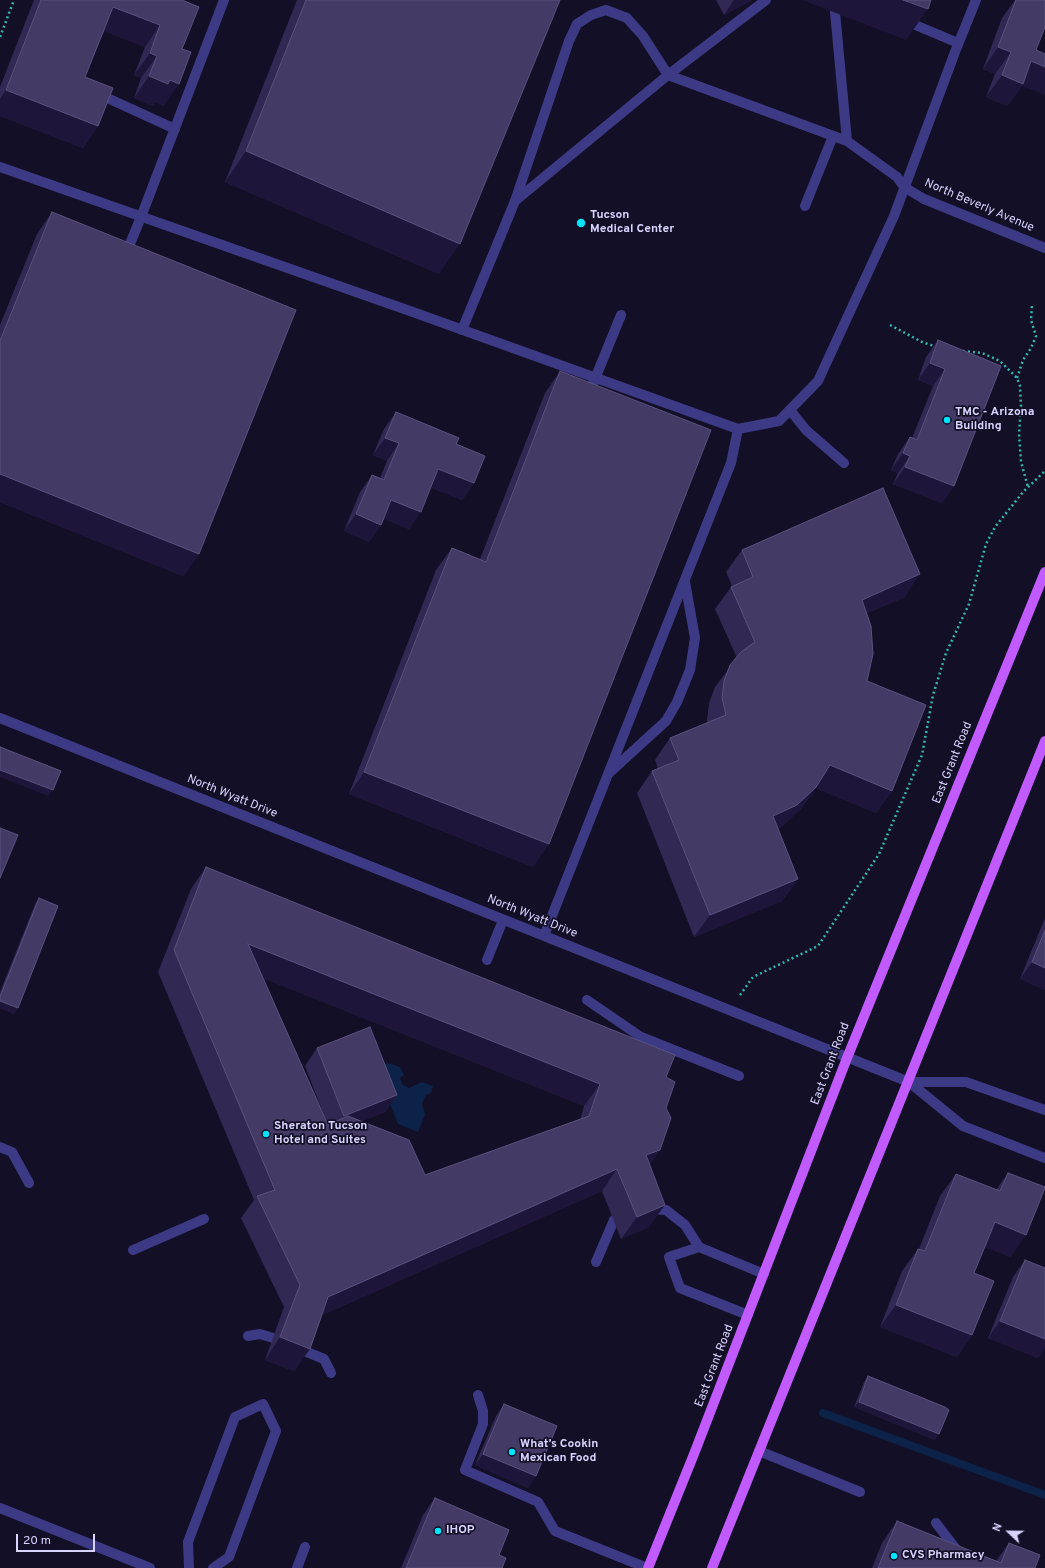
<!DOCTYPE html>
<meta charset="utf-8">
<style>
body{margin:0}
#map{position:relative;width:1045px;height:1568px;overflow:hidden;background:#130f26;font-family:Overpass,sans-serif}
canvas{display:block}
.north{position:absolute;left:989px;top:1512px;width:40px;height:40px;-webkit-text-stroke:3px #130f26;paint-order:stroke;rotate:292deg;font-size:11px;font-weight:700;line-height:16px;text-align:center;color:#d9d4ff}
.north::after{content:'';display:block;margin:auto;width:14px;height:18px;background:#d9d4ff;clip-path:polygon(50% 0,100% 100%,50% 72%,0 100%)}
.scale{position:absolute;left:16px;top:1534px;width:79px;height:18px;box-sizing:border-box;border:2px solid #d9d4ff;border-top:0;padding-left:5px;font-size:12px;line-height:14px;white-space:nowrap;color:#d9d4ff;-webkit-text-stroke:3px #130f26;paint-order:stroke}
</style>
<div id="map">
<canvas width="1045" height="1568"></canvas>
<div class="north">N</div>
<div class="scale">20 m</div>
</div>
<script>
const ctx = document.querySelector('canvas').getContext('2d');
ctx.lineJoin = 'round';
function paint(path, color) {
  ctx.fillStyle = color;
  ctx.fill(path, 'evenodd');
}
function poly(rows) {
  const path = new Path2D();
  for (const r of rows) {
    path.moveTo(r[0], r[1]);
    for (let i = 2; i < r.length; i += 2) path.lineTo(r[i], r[i + 1]);
  }
  return path;
}
function strokePath(path, color, width, dash) {
  ctx.strokeStyle = color;
  ctx.lineWidth = width;
  ctx.lineCap = dash ? 'butt' : 'round';
  ctx.setLineDash(dash || []);
  ctx.stroke(path);
}
function label(font, color, halo, rows, align = 'center') {
  ctx.font = font + ' Overpass,sans-serif';
  ctx.lineWidth = 3.5;
  ctx.setLineDash([]);
  ctx.textBaseline = 'middle';
  ctx.strokeStyle = halo;
  ctx.fillStyle = color;
  for (const [text, x, y, turn = 0] of rows) {
    ctx.save();
    ctx.translate(x, y);
    ctx.rotate((+turn || 0) * Math.PI / 180);
    ctx.textAlign = isNaN(turn) ? turn : align;
    if (halo) ctx.strokeText(text, 0, 0);
    ctx.fillText(text, 0, 0);
    ctx.restore();
  }
}
const water = poly([
 [388,1063,400,1067,404,1075,400,1078,403,1085,409,1088,422,1082,433,1086,431,1093,426,1095,422,1104,425,1115,418,1132,398,1124,386,1094,369,1071]
]);
const stream = poly([
 [823,1413,1045,1495]
]);
const path = poly([
 [0,37,14,0],
 [890,325,922,342,937,347],
 [963,351,982,353,1000,361,1017,378,1020,386,1021,406,1019,434,1021,462,1028,487],
 [1017,378,1023,360,1031,348,1036,336,1031,320,1032,305],
 [740,995,753,977,818,946,879,854,922,755,933,695,946,653,969,604,986,544,995,527,1023,492,1045,471]
]);
const lane = poly([
 [835,12,847,141],
 [913,24,958,43],
 [103,96,175,129],
 [515,201,569,41,577,24,591,15,606,10,627,18,643,36,668,75,847,141,897,177,904,187],
 [805,206,833,136],
 [125,256,141,217],
 [462,330,515,201,668,75,766,0],
 [588,396,621,315],
 [790,410,806,430,844,463],
 [609,773,666,721,677,702,690,670,695,638,685,582],
 [487,960,503,920],
 [587,1000,641,1037,739,1076],
 [0,1147,12,1152,29,1183],
 [649,1209,666,1210,685,1225,699,1247],
 [133,1250,204,1219],
 [596,1262,614,1220],
 [748,1315,680,1288,669,1257,699,1247,764,1274],
 [248,1336,260,1334,273,1338],
 [302,1350,324,1359,331,1373],
 [478,1395,483,1411,483,1424,465,1470,538,1502,555,1531,647,1568],
 [759,1451,860,1492],
 [936,1523,966,1562,976,1568],
 [189,1568,188,1542,235,1417,263,1404,276,1431,229,1557,213,1568],
 [297,1568,305,1547]
]);
const street = poly([
 [0,167,410,311,738,429,779,421,818,381,894,216,955,52,976,0],
 [904,187,924,199,1045,248],
 [141,217,224,0],
 [0,718,909,1082,963,1126,1045,1158],
 [544,936,731,463,738,429],
 [909,1082,966,1082,1045,1110],
 [0,1508,150,1568]
]);
const primary = poly([
 [648,1568,694,1454,847,1058,1045,572],
 [712,1568,1045,741]
]);
const wall = poly([
 [34,0,182,0,182,49,164,106,155,102,153,106,134,98,141,78,134,75,145,47,104,31,85,77,98,126,83,148,0,116,0,87],
 [297,0,560,0,439,274,225,182],
 [716,0,751,0,749,2,724,15],
 [1015,0,1045,0,1022,86,1007,106,986,97,995,74,983,69,1002,18],
 [52,212,199,554,183,576,0,502,0,325,37,234],
 [938,340,1001,366,954,486,942,503,893,484,898,473,891,470,898,454,910,437,912,438,933,386,918,380,926,357],
 [560,371,533,867,349,794,436,570,452,548,480,559,545,393],
 [396,412,456,444,474,483,462,500,430,487,409,529,384,519,381,525,369,542,344,531,360,492,372,475,380,478,387,461,373,455,384,429],
 [742,550,905,597,867,613,867,681,892,791,876,813,816,788,801,809,781,827,778,829,798,879,782,901,694,937,637,793,652,771,658,769,655,760,670,738,707,723,707,720,709,703,715,687,737,658,715,609,731,587,732,586,726,572],
 [206,867,666,1077,666,1108,650,1165,649,1227,621,1239,602,1191,322,1315,310,1349,294,1371,265,1360,284,1307,241,1218,254,1200,158,972,191,889],
 [263,978,584,1106,580,1120,425,1175,362,1121,385,1112,397,1095,317,1048,305,1066,328,1125],
 [39,898,18,1008,14,1014,0,1008,0,992,35,904],
 [1045,918,1045,990,1020,979],
 [1008,1173,1011,1257,985,1247,974,1273,972,1335,957,1357,880,1327,902,1271,918,1249,919,1249,940,1196,956,1174,996,1190],
 [1025,1260,1045,1268,1045,1348,1038,1358,988,1338,1013,1277],
 [868,1376,935,1440,854,1407,864,1382],
 [504,1404,528,1488,475,1465,496,1416],
 [435,1498,499,1555,502,1568,401,1568,423,1515],
 [897,1521,996,1561,1009,1543,1035,1568,872,1568,882,1543]
]);
const shadedWall = poly([
 [734,0,751,0,749,2,724,15],
 [802,0,903,0,928,9,906,40],
 [113,7,160,25,145,47,98,29],
 [998,47,1011,52,995,74,983,69],
 [150,53,157,56,141,78,134,75],
 [1031,61,1045,67,1045,95,1022,86,1007,106,986,97,1002,75],
 [149,76,170,80,179,84,164,106,155,102,153,106,134,98],
 [6,90,98,126,83,148,0,116,0,99],
 [246,151,460,244,439,274,225,182],
 [930,363,945,369,933,386,918,380],
 [385,438,399,443,387,461,373,455],
 [903,453,910,456,898,473,891,470],
 [905,467,954,486,942,503,893,484],
 [438,469,474,483,462,500,426,486],
 [0,474,199,554,183,576,0,502],
 [391,500,421,512,409,529,379,517],
 [356,514,381,525,369,542,344,531],
 [920,574,905,597,846,622,862,600],
 [830,765,892,791,876,813,816,788,801,809,781,827,757,838,773,816],
 [0,770,53,790,48,796,0,777],
 [364,772,549,844,533,867,349,794],
 [798,879,782,901,694,937,710,915],
 [248,944,600,1084,584,1106,233,966],
 [1032,962,1045,968,1045,990,1020,979],
 [0,1001,18,1008,14,1014,0,1008],
 [397,1095,385,1112,332,1133,344,1116],
 [660,1150,645,1172,646,1155],
 [617,1169,602,1191,313,1319,328,1297],
 [665,1205,649,1227,621,1239,637,1217],
 [995,1222,1026,1235,1011,1257,979,1245],
 [896,1305,972,1335,957,1357,880,1327],
 [1000,1321,1045,1339,1045,1348,1038,1358,988,1338],
 [280,1337,310,1349,294,1371,265,1360],
 [859,1402,939,1434,935,1440,854,1407],
 [483,1454,536,1476,528,1488,475,1465]
]);
const building = poly([
 [41,0,182,0,199,7,182,49,191,52,179,84,170,80,168,84,149,76,157,56,150,53,160,25,113,7,85,77,113,88,98,126,6,90,41,0],
 [306,0,560,0,460,244,246,151,306,0],
 [903,0,931,0,928,9,903,0],
 [1016,0,1045,0,1045,27,1036,50,1045,54,1045,67,1031,61,1023,84,1002,75,1011,52,998,47,1016,0],
 [52,212,296,310,199,554,0,474,0,341,52,212],
 [938,340,1001,366,954,486,905,467,910,456,903,453,910,437,917,440,945,369,930,363,938,340],
 [560,371,711,430,549,844,364,772,452,548,486,562,560,371],
 [396,412,459,438,456,444,485,456,474,483,438,469,421,512,391,500,381,525,356,514,372,475,384,480,399,443,385,438,396,412],
 [883,488,920,574,862,600,871,626,873,654,867,681,926,705,892,791,830,765,816,787,797,805,773,816,798,879,710,915,652,771,679,760,670,738,726,715,722,698,724,681,730,665,741,652,755,642,731,587,753,577,742,550,883,488],
 [0,747,61,771,53,790,0,770,0,747],
 [0,828,18,835,0,878,0,828],
 [206,867,675,1055,666,1077,675,1082,666,1108,671,1118,660,1150,646,1155,665,1205,637,1217,617,1169,328,1297,310,1349,280,1337,300,1285,257,1196,275,1190,174,950,206,867],
 [248,944,600,1084,589,1116,425,1175,409,1140,348,1116,328,1125,248,944],
 [39,898,58,906,18,1008,0,1001,0,997,39,898],
 [1045,930,1045,968,1032,962,1045,930],
 [370,1027,397,1095,344,1116,317,1048,370,1027],
 [1008,1173,1045,1187,1045,1188,1026,1235,995,1222,974,1273,994,1281,972,1335,896,1305,918,1249,925,1251,956,1174,1000,1191,1008,1173],
 [1025,1260,1045,1268,1045,1339,1000,1321,1025,1260],
 [868,1376,945,1407,949,1410,939,1434,859,1402,868,1376],
 [504,1404,557,1426,536,1476,483,1454,504,1404],
 [435,1498,509,1530,499,1555,506,1558,502,1568,406,1568,435,1498],
 [897,1521,1001,1563,1009,1543,1040,1555,1035,1568,878,1568,897,1521]
]);
const markers = [
 [581,223,5,"#00e5ff"],
 [947,420,4,"#00e5ff"],
 [266,1134,4,"#00e5ff"],
 [512,1452,4,"#00e5ff"],
 [438,1531,4,"#00e5ff"],
 [894,1556,4,"#00e5ff"]
];
const streetNames = [
 ["North Beverly Avenue",979,206,23],
 ["East Grant Road",953,763,-68],
 ["North Wyatt Drive",232,797,22],
 ["North Wyatt Drive",532,917,22],
 ["East Grant Road",831,1064,-69],
 ["East Grant Road",715,1366,-69]
];
const poiNames = [
 ["Tucson",590,216],
 ["Medical Center",590,230],
 ["TMC - Arizona",955,413],
 ["Building",955,427],
 ["Sheraton Tucson",274,1127],
 ["Hotel and Suites",274,1141],
 ["What’s Cookin",520,1445],
 ["Mexican Food",520,1459],
 ["IHOP",446,1531],
 ["CVS Pharmacy",902,1556]
];
paint(water, '#0c2248');
strokePath(stream, '#0c2248', 8);
strokePath(path, '#2fb8b0', 2.5, [2, 3]);
strokePath(lane, '#3d3a85', 10);
strokePath(street, '#3d3a85', 10);
strokePath(primary, '#c25bff', 10);
paint(wall, '#312854');
paint(shadedWall, '#1d163a');
paint(building, '#433a66');
strokePath(building, '#5a527e', 1);
for (const [x, y, r, color] of markers) {
  const dot = new Path2D();
  dot.arc(x, y, r, 0, 2 * Math.PI);
  ctx.fillStyle = color;
  ctx.fill(dot);
  strokePath(dot, '#130f26', 1.5);
}
label('12px', '#d9d4ff', '#130f26', streetNames);
label('bold 12px', '#d9d4ff', '#130f26', poiNames, 'left');
</script>
